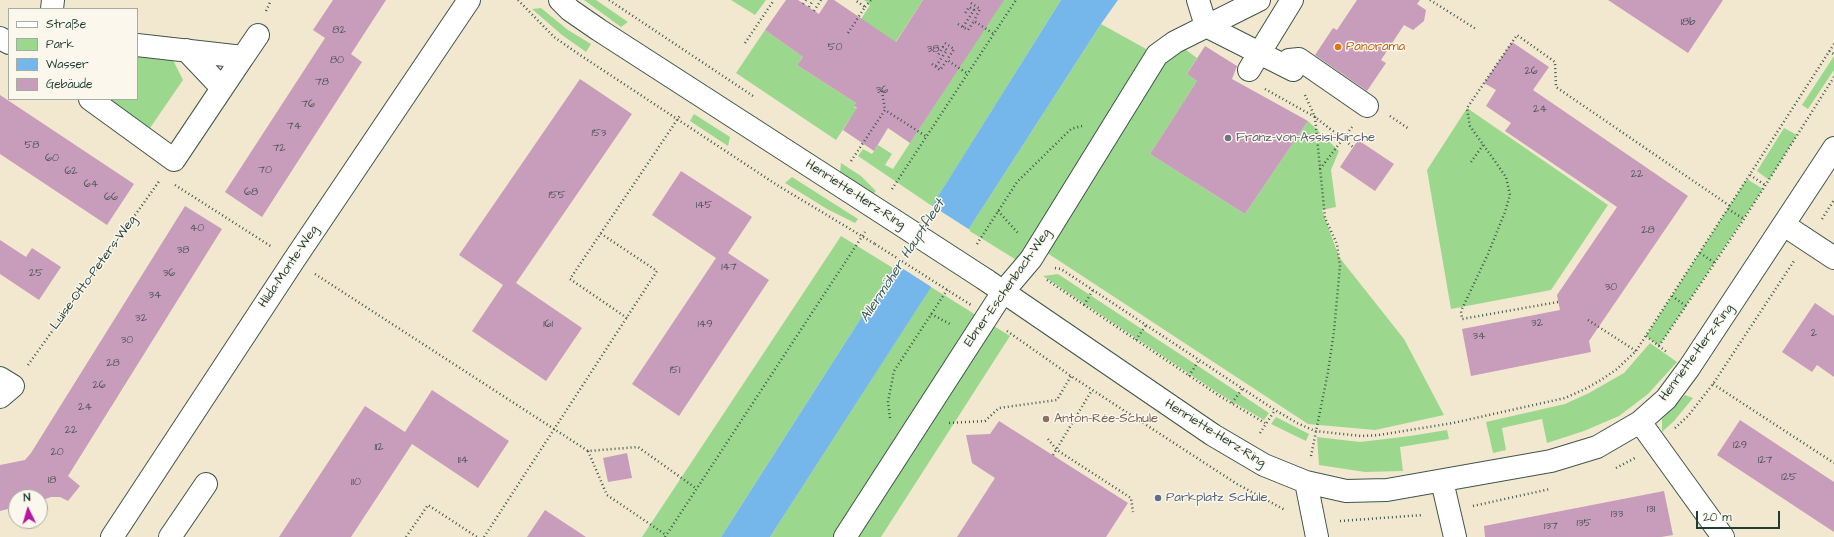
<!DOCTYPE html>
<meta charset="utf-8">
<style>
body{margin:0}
#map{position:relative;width:1834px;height:537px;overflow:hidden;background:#f2e8cf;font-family:"Architects Daughter",sans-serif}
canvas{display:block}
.legend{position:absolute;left:8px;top:8px;width:130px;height:92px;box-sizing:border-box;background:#fbf7ec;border:1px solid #a3ada2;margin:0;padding:5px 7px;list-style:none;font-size:12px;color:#1f3d34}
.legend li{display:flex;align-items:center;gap:8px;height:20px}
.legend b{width:20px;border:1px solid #a3ada2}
.north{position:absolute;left:8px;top:489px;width:40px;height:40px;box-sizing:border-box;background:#fbf7ec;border:1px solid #a3ada2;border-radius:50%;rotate:355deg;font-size:11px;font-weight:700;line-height:16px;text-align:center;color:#1f3d34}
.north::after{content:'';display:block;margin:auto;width:14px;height:18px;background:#b5179e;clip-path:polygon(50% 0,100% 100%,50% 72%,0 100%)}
.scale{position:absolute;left:1696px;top:511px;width:84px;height:18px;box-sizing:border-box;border:2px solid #1f3d34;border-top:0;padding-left:5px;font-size:12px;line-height:14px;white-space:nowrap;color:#1f3d34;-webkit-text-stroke:3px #fbf7ec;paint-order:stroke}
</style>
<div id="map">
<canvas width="1834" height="537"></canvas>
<ul class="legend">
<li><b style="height:5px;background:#fff"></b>Straße</li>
<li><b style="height:11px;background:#9bd88d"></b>Park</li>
<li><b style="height:11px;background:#76b7eb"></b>Wasser</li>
<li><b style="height:11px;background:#c89cbb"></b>Gebäude</li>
</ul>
<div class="north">N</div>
<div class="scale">20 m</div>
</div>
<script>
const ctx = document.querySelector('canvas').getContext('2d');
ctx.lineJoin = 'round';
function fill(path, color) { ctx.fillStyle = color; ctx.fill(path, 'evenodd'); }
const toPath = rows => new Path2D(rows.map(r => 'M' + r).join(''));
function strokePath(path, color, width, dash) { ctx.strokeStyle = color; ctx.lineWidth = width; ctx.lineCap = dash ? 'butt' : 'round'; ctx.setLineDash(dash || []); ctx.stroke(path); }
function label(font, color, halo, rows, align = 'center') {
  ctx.font = font + ' "Architects Daughter",sans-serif'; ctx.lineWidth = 3; ctx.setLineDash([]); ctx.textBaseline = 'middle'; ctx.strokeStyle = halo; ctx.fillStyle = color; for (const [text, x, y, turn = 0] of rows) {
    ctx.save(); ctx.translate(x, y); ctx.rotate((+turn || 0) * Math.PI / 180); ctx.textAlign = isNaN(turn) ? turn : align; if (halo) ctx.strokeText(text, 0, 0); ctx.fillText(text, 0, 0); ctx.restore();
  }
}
const green = toPath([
 [584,0,596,0,628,22,621,27],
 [731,0,766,0,755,15],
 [864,0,923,0,891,49,861,19,870,5],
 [1003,0,1061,0,932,206,858,156,863,149,872,154,878,145,892,154,885,165,893,169],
 [541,8,568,30,591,44,586,52,562,35,532,9],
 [1101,24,1157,55,1175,42,1197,58,1187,74,1197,81,1150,154,1245,214,1308,121,1339,151,1331,170,1336,207,1322,210,1339,257,1404,339,1444,415,1375,430,1308,424,1032,243,1018,261,968,230],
 [765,30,803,57,797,65,856,103,854,107,865,113,859,125,850,119,836,140,736,73],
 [137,56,173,60,183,80,150,128,108,99,137,99],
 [1834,56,1834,70,1808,109,1802,105],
 [1467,108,1608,205,1551,290,1451,309,1427,170],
 [694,114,730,137,728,146,690,121],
 [1784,128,1797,135,1769,180,1757,171],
 [841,163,861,176,876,191,873,194,840,173],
 [792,177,858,219,855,223,827,209,785,183],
 [1747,179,1763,189,1659,346,1646,336],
 [841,236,893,268,721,537,642,537],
 [1058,274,1195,364,1269,413,1264,420,1221,395,1043,276],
 [931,287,1010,336,881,537,770,537],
 [1650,343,1677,362,1648,394,1619,416,1584,431,1547,443,1542,419,1502,428,1506,450,1493,453,1486,422,1565,404,1589,393,1624,373],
 [1685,395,1693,398,1674,421,1662,432,1662,419],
 [1276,417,1309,434,1306,441,1271,424],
 [1447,430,1449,439,1400,447,1403,471,1365,472,1319,465,1317,437,1360,442,1410,436]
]);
const water = toPath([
 [1061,0,1118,0,1101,24,770,537,721,537,893,268]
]);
const pier = toPath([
 [931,205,970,230,933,288,894,263]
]);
const building = toPath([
 [333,0,386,0,351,54,362,62,262,217,225,192,325,38,313,30],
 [786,0,798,0,819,14,828,0,834,0,896,42,923,0,1004,0,910,143,888,128,874,151,843,130,857,108,854,106,856,103,797,65,803,57,765,30],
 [1357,0,1420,0,1417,4,1426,10,1424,21,1413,30,1404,25,1381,60,1386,63,1367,91,1315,55,1333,28,1337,30],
 [1608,0,1723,0,1688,53],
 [1512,42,1549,67,1533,90,1688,196,1589,341,1591,352,1471,376,1462,329,1560,310,1557,295,1617,207,1505,131,1511,123,1486,106,1496,90,1484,83],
 [1205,46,1237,66,1232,79,1308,121,1245,214,1150,154,1197,81,1187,74],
 [580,79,632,114,516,283,582,328,546,381,472,331,503,285,459,255],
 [0,95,134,184,107,225,0,154],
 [1358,140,1394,164,1375,191,1340,167],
 [681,171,752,217,728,253,769,280,679,416,632,384,716,258,652,215],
 [185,206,222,229,68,476,80,486,68,501,60,497,51,497,40,501,40,497,16,497,16,507,0,511,0,465,25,460,31,453],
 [0,240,26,257,32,248,61,267,39,300,0,274],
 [1815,303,1834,316,1834,377,1817,365,1812,372,1782,352],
 [432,390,509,441,478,488,412,444,351,537,279,537,365,406,405,432],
 [1740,420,1834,482,1834,532,1717,455],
 [999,421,1128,503,1106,537,957,537,995,478,972,463,966,435,990,434],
 [627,453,632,478,608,482,603,458],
 [1664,491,1673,535,1661,537,1485,537,1484,526],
 [545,510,586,537,527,537]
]);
const path = toPath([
 [518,0,554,37,580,55,777,185,875,244],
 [609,0,753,96],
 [1430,0,1476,29],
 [971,3,980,9,974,21],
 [803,4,806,0],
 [809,7,813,0],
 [865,7,871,0],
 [266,11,271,0],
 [814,11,821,0],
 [958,24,968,30,974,21,994,34],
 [963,27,974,10,969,7,964,15],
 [848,33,865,7,855,0],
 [745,43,774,0],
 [945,43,954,49,947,60],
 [1829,51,1834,54],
 [932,64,940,70,947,60,968,74],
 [936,66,947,50,943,47,937,57],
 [1265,89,1315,117,1353,147],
 [882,91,885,110],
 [1305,95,1315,117,1325,218,1337,244,1340,266,1334,331,1328,372,1311,456],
 [1390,116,1409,129],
 [851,161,885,110,927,137],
 [1471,162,1483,145],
 [1320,169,1352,127],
 [1750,175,1765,185],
 [175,185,272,247],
 [892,189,1016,0],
 [1728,209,1744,219],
 [998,211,1018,233],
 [1822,219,1834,200],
 [977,244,1017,182,1071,129,1082,126],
 [1700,253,1715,263],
 [1055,268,1061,269,1275,410,1297,423,1315,431,1361,436,1379,435,1453,423,1565,398,1585,389,1601,380,1617,369,1636,351,1834,44],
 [315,274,588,451,638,447,697,489],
 [1047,280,1221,397,1265,423],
 [1672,296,1686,306],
 [1558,302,1462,319,1461,311,1488,254,1505,212,1510,195,1506,177,1470,126,1467,108,1517,35,1555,62,1556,87,1730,206],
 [1084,305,1093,290],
 [931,314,952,325],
 [627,318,570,279,681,114],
 [1588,320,1636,351],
 [1007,331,1071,376,1237,484,1285,510],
 [1646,336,1668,353],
 [1136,340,1146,325],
 [1659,346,1744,219,1834,77],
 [28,365,160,180],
 [1189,376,1199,360],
 [1713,384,1834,463],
 [1232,403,1242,389],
 [890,418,888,402,894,371,949,287],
 [949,423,985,421,999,408,1057,400,1071,376],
 [1675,428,1688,416,1713,384,1794,261],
 [1260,433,1275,410],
 [1048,439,1057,450,1131,498,1133,512],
 [588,451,607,495,666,535],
 [1053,455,1092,390],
 [1616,468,1635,458],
 [1473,506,1550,489],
 [1340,521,1423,515],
 [406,537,428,505,477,537],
 [484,537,657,271,600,233],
 [665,537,865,232]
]);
const minor = toPath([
 [560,0,570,10,599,30,892,219],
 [1198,0,1206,26,1293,70],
 [52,9,53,0],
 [0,38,9,43],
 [186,50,222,88],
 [243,57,258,35],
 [1289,60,1299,59,1367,106],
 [1249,70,1292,0],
 [90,99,174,160,243,57,137,45],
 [1784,225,1834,258],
 [986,280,1213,435,1264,465,1306,482,1346,491,1387,490,1551,461,1597,447,1640,422,1666,399,1689,368,1834,148],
 [0,378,13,386,0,397],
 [1640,422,1723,537],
 [1442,481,1455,537],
 [1306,482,1317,537],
 [112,537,294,260,469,0],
 [170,537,206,484],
 [845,537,1003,292,1031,259,1157,55,1175,42,1259,0]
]);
const pathBridge = toPath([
 [875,244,971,305]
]);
const minorBridge = toPath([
 [892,219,986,280]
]);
const markers = [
 [1338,47,4,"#e8710a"],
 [1228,138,4,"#6b7280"],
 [1046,419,4,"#8d6e63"],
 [1158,498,4,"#5c6f8a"]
];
const numberNames = [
 ["18b",1688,23],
 ["82",339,31],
 ["50",835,48],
 ["38",933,50],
 ["80",337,61],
 ["26",1531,72],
 ["78",322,83],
 ["36",882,91],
 ["76",308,105],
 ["24",1540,110],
 ["74",294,127],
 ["153",599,134],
 ["58",32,146],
 ["72",279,149],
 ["60",52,159],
 ["70",265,171],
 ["62",71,172],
 ["22",1637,175],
 ["64",91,185],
 ["68",251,193],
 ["155",557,196],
 ["66",111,198],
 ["145",704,206],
 ["40",197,229],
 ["28",1648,231],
 ["38",183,251],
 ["147",729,268],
 ["25",36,274],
 ["36",169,274],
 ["30",1611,288],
 ["34",155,296],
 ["32",141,319],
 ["32",1537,324],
 ["161",548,325],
 ["149",705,325],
 ["2",1814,334],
 ["34",1479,337],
 ["30",127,341],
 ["28",113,364],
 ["151",675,371],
 ["26",99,386],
 ["24",85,408],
 ["22",71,431],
 ["129",1740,446],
 ["112",379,448],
 ["20",57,453],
 ["114",463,461],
 ["127",1765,461],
 ["125",1789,478],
 ["18",52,481],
 ["110",356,483],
 ["131",1651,510],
 ["133",1617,515],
 ["135",1584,524],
 ["137",1551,527]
];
const foodNames = [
 ["Panorama",1346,47]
];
const worshipNames = [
 ["Franz-von-Assisi-Kirche",1236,138]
];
const streetNames = [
 ["Henriette-Herz-Ring",855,195,33],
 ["Hilda-Monte-Weg",289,267,-56],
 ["Luise-Otto-Peters-Weg",94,273,-54],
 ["Ebner-Eschenbach-Weg",1008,288,-55],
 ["Henriette-Herz-Ring",1697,353,-54],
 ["Henriette-Herz-Ring",1215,434,32]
];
const educationNames = [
 ["Anton-Rée-Schule",1054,419]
];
const serviceNames = [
 ["Parkplatz Schule",1166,498]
];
const waterNames = [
 ["Allermöher Hauptfleet",903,261,-57]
];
fill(green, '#9bd88d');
fill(water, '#76b7eb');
fill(pier, '#f2e8cf');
fill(building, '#c89cbb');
strokePath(minor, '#3f574b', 24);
strokePath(path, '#3f574b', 2.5, [1, 3]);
strokePath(minor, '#fff', 22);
strokePath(minorBridge, '#3f574b', 24, []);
strokePath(pathBridge, '#3f574b', 2.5, [1, 3]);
strokePath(minorBridge, '#fff', 22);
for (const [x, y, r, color] of markers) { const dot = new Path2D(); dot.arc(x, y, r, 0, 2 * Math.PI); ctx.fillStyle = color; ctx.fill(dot); strokePath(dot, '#fbf7ec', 1.5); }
label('11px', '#495556', null, numberNames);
label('13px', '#c56008', '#fbf7ec', foodNames, 'left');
label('13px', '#5b616d', '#fbf7ec', worshipNames, 'left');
label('13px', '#1f3d34', '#fbf7ec', streetNames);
label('13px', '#785e54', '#fbf7ec', educationNames, 'left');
label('13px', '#4e5e75', '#fbf7ec', serviceNames, 'left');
label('italic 14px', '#355c62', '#fbf7ec', waterNames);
</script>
